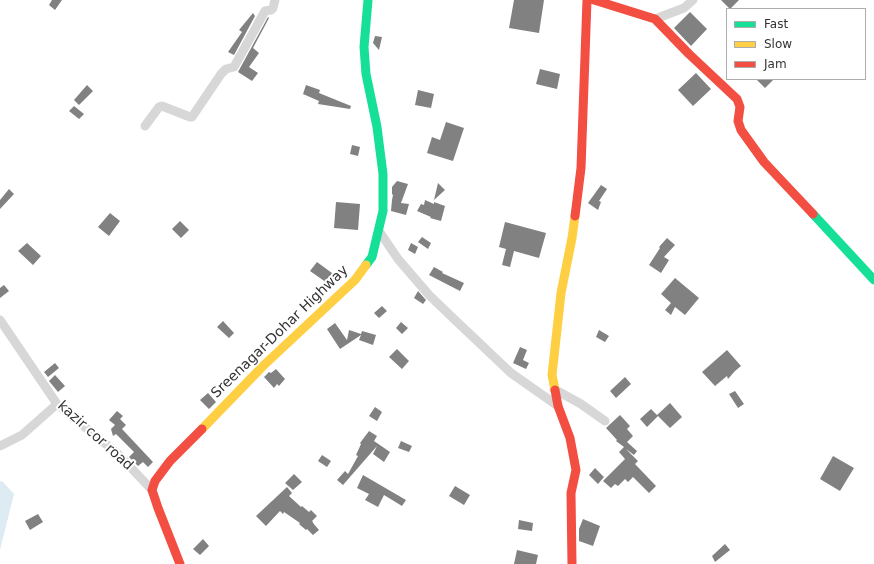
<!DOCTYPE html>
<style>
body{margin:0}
#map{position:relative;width:874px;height:564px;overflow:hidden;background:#fff;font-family:"DejaVu Sans",sans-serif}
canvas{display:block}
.legend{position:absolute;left:726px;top:8px;width:140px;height:72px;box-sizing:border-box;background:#fff;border:1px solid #adadad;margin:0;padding:5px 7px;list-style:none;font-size:12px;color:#333}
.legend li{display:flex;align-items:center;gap:8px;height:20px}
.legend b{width:20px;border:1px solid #adadad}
</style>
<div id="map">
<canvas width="874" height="564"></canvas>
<ul class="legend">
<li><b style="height:5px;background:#16e098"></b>Fast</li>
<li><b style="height:5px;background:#ffcf43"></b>Slow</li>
<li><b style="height:5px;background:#f24e42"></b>Jam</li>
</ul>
</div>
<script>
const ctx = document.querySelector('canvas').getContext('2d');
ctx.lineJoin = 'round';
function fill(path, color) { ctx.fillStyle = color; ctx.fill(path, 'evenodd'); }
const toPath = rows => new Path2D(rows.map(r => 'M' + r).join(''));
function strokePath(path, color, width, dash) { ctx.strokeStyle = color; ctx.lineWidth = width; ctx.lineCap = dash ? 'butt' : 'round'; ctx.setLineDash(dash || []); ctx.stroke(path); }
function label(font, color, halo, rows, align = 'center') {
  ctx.font = font + ' "DejaVu Sans",sans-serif'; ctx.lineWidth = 4; ctx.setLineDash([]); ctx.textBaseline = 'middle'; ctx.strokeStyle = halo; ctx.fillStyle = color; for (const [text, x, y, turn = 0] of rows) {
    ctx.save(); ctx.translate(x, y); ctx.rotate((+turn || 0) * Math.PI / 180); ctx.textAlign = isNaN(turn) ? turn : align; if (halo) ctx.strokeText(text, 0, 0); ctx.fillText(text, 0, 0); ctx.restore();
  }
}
const water = toPath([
 [0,481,3,482,14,494,0,550]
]);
const building = toPath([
 [52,0,62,0,55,10,49,5],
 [514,0,544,0,539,33,509,28],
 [721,0,739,0,730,9],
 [690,12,707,29,691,46,674,28],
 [253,13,255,16,234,55,228,52,242,32,239,30],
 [268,17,269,18,253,48,259,53,249,67,258,73,252,81,238,72],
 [375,36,382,37,379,50,373,43],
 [540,69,560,74,557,89,536,84],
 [696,73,711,89,693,106,678,90],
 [756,79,774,79,765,88],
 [87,85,93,91,79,105,74,100],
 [306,85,320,90,319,93,351,106,350,109,318,104,319,101,303,94],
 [418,90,434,94,431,108,415,105],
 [74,106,84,114,79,119,69,111],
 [446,122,464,128,453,161,427,153,432,137,440,140],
 [352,145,360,147,358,156,350,154],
 [397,181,408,184,401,203,409,204,406,215,391,211,392,200,393,195,392,194,392,187],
 [438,183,445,190,434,200],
 [601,185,607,189,599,201,601,202,598,210,588,203],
 [9,189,14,194,0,209,0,200],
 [425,200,434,204,434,202,445,206,441,221,430,218,431,217,417,211,421,204,424,205],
 [336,202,360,204,358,230,334,228],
 [110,213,120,221,109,236,98,227],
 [180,221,189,230,181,238,172,229],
 [505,222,546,233,539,258,514,251,510,267,502,265,506,249,499,247],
 [422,237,431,243,428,249,418,242],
 [667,238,675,245,664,257,669,260,661,273,649,265,660,248,659,247],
 [27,243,41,256,33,265,18,251],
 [411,243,418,247,415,254,408,250],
 [317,262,336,276,330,285,310,271],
 [434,267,443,272,442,273,464,283,460,291,429,275],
 [675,278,699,298,685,315,675,307,671,315,665,310,671,303,661,294],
 [4,285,9,291,0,298,0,288],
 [418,291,426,300,423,304,414,298],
 [382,306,387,311,379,318,374,313],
 [223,321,234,333,229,338,217,327],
 [401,322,408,328,402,334,396,328],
 [335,323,347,340,349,330,361,334,362,331,376,335,373,345,359,340,361,335,340,349,327,329],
 [599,330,609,336,605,342,596,337],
 [520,347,527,350,523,360,529,363,526,369,513,363],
 [397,349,409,361,402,369,389,357],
 [727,350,741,366,735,371,728,379,727,376,715,386,702,372],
 [55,363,59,368,48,377,44,372],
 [276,369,285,379,279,386,277,384,274,388,264,377,269,372,271,373],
 [55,375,65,386,58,392,49,381],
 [625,377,631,384,616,398,610,391],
 [735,391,744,404,738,408,729,394],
 [208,393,216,402,209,409,200,400],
 [670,403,682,417,670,428,658,416,647,427,640,419,651,409,657,415],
 [375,407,382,412,377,421,369,416],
 [117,411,123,416,120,419,126,425,122,429,153,462,148,467,143,462,138,466,129,457,134,452,116,434,113,436,111,429,115,425,109,420],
 [620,415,630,426,627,429,633,436,627,442,637,451,634,455,626,449,638,461,635,464,656,486,649,493,633,477,628,482,625,479,618,486,615,484,611,488,603,481,625,459,619,452,624,447,616,441,617,440,606,428],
 [369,431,377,436,374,441,390,452,384,462,373,454,377,446,343,485,337,480,345,471,348,474,358,456,356,455,361,444,360,443],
 [401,441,412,446,409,452,398,448],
 [322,455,331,461,327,467,318,461],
 [833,456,854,468,840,491,820,479],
 [595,468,604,477,598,484,589,475],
 [294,474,302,482,293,490,285,483],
 [363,475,406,500,402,506,384,495,378,507,365,500,369,494,357,488],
 [455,486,470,495,464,505,449,496],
 [287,487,292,493,289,496,301,507,302,506,309,512,311,510,317,516,312,521,313,522,313,523,319,530,313,535,307,529,306,530,299,524,300,523,284,512,283,514,280,511,266,526,256,516],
 [38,514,43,522,30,530,25,521],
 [583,519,600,526,593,546,579,541,579,529],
 [519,520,533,523,532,531,518,529],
 [203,539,209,546,200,555,193,549],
 [725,544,730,550,715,562,712,556],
 [517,550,538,555,536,564,514,564]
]);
const street = toPath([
 [655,19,684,8,693,0],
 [145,126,159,107,162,106,190,117,192,117,221,74,226,69,234,67,265,11,271,10,273,8,275,0],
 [379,231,398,259,429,295,454,319,511,373,558,406],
 [0,320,57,404,118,454,152,490],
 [554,389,581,404,605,421],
 [0,446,22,435,57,404]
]);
const fast = toPath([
 [813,214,874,280],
 [366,265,372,257,383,211,383,174,377,127,366,74,364,47,368,0]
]);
const slow = toPath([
 [555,390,552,375,561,293,572,238,575,216],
 [202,429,263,366,355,280,366,265]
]);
const jam = toPath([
 [594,0,655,19,689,54,737,99,740,107,738,121,741,130,764,162,813,214],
 [575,216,581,168,587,0],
 [555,390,558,406,570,438,576,470,571,493,572,564],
 [180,564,158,508,152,490,155,481,170,461,202,429]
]);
const streetNames = [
 ["Sreenagar-Dohar Highway",280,332,-44],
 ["kazir cor road",95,436,42]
];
fill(water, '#ddebf3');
fill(building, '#818181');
strokePath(street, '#d7d7d7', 9);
strokePath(fast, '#16e098', 9);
strokePath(slow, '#ffcf43', 9);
strokePath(jam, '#f24e42', 9);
label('14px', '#333', '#fff', streetNames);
</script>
